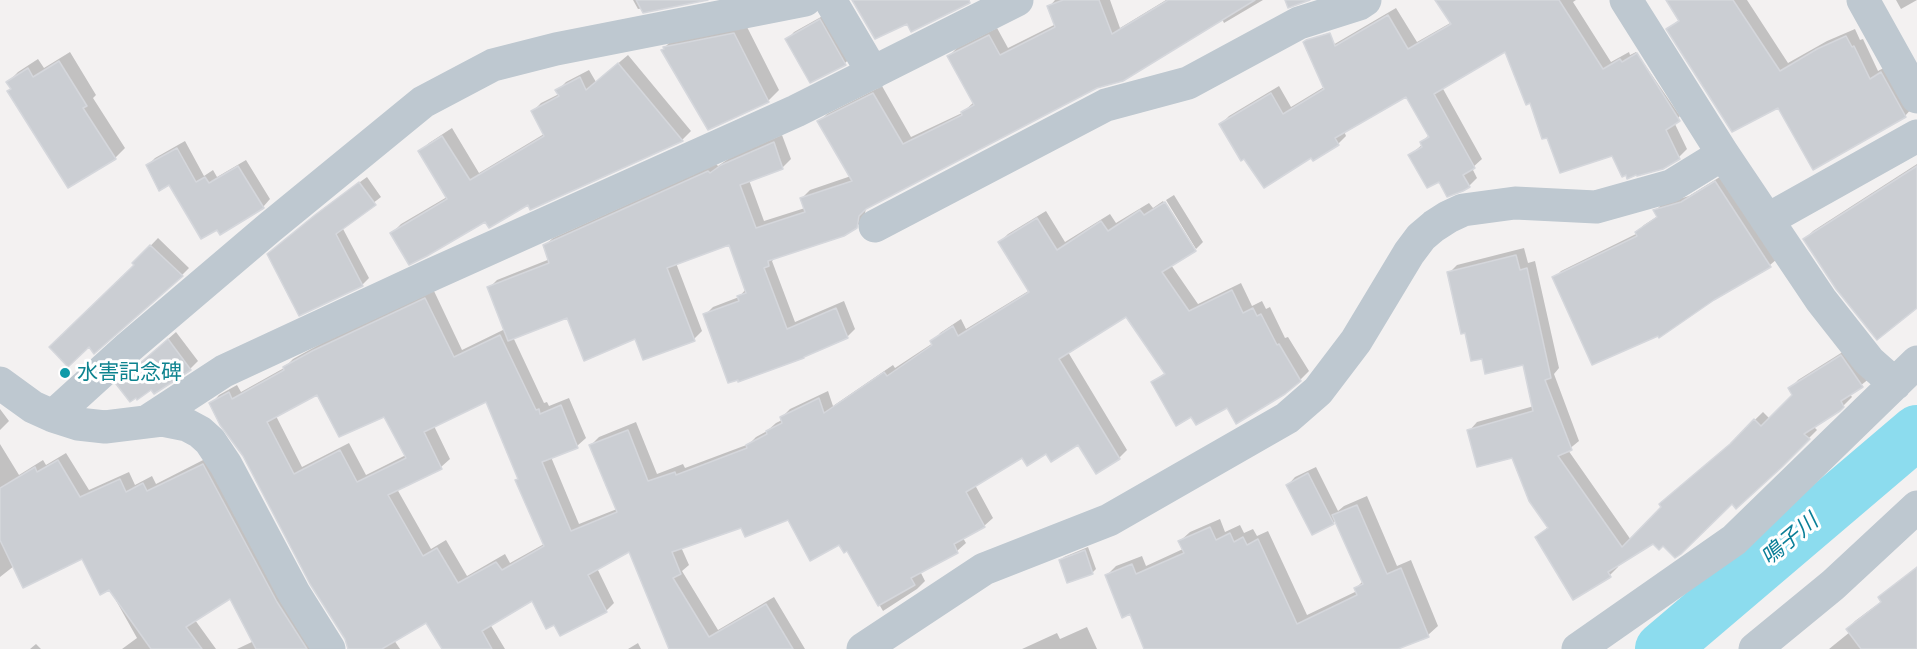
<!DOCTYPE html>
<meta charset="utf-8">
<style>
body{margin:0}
canvas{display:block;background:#f3f1f1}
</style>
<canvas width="1917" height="649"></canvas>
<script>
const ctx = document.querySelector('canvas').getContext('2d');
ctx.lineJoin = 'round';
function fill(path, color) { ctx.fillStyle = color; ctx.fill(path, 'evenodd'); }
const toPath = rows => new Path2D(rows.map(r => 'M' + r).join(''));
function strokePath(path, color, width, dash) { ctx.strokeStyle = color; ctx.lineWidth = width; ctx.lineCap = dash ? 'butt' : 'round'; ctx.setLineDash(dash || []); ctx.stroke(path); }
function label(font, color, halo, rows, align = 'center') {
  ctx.font = font + ' Manrope,"Noto Sans JP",sans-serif'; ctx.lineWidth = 6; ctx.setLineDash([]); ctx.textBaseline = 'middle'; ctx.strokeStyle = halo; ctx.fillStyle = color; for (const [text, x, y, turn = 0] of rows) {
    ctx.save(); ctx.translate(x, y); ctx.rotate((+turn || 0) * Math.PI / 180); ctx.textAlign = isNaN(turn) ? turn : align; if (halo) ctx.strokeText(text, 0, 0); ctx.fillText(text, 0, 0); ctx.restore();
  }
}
const shadow = toPath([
 [633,0,700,0,638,9],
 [1055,0,1110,0,1120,28,1166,0,1263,0,1224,23,1222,19,1097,87,866,208,864,219,856,227,777,256,772,261,795,322,844,301,855,329,847,337,807,354,705,315,713,307,739,297,746,289,730,243,676,263,702,331,694,339,644,358,635,337,568,316,513,337,544,403,547,402,549,406,569,398,586,438,577,446,551,457,579,524,617,509,591,445,599,437,636,422,657,474,683,464,685,468,749,444,756,437,767,431,776,423,782,420,781,418,790,409,828,391,833,406,893,365,895,368,933,343,940,333,961,319,966,329,1030,290,1000,242,1008,234,1046,211,1065,242,1110,214,1116,223,1149,203,1153,208,1163,201,1194,250,1171,265,1198,304,1241,283,1252,306,1262,301,1266,309,1270,307,1285,338,1288,337,1309,371,1300,380,1228,406,1192,415,1153,382,1166,372,1126,315,1068,352,1127,450,1119,458,1079,443,1023,456,975,485,993,518,984,526,963,538,966,543,957,551,920,571,925,581,917,589,883,611,847,549,840,543,789,518,742,526,681,547,689,565,682,571,718,630,774,597,805,649,671,649,630,550,597,568,614,603,606,611,555,623,533,599,490,624,505,649,444,649,427,621,394,640,400,649,349,649,346,638,244,455,211,404,219,395,237,385,241,392,284,368,293,359,322,343,434,291,462,350,505,329,489,288,497,280,550,259,544,246,553,238,716,164,718,166,731,157,782,135,791,159,783,167,749,180,764,221,805,208,802,198,810,190,851,176,819,122,827,114,882,86,911,137,962,113,974,102,949,56,957,48,997,28,1008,48,1056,24,1049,7],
 [318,393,385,415,406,455,366,475,349,443,302,467,276,416],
 [487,400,544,544,510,563,505,554,467,576,446,540,431,549,397,489,441,467,450,459,434,426],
 [1437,0,1576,0,1573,2,1611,62,1629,52,1630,55,1636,52,1680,116,1674,122,1687,149,1679,157,1612,154,1548,136,1506,50,1442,87,1482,159,1472,168,1477,178,1469,186,1439,180,1410,155,1423,144,1422,142,1430,134,1406,94,1344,131,1346,136,1338,144,1311,156,1221,124,1229,116,1279,86,1291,107,1324,87,1321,52,1396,8,1417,42,1452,22],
 [1668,0,1747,0,1788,63,1827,41,1855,29,1860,40,1863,39,1878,71,1889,65,1913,107,1905,116,1779,106,1668,29,1680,19],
 [1896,0,1917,0,1901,9],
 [828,13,853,56,845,63,811,81,787,40,794,32],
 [745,23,779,90,768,101,665,47,675,37],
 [70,52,96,95,93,98,125,148,115,158,12,88,8,82,18,72,38,59,44,68],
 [628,55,691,131,682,140,531,208,529,203,392,233,401,224,447,197,420,152,429,143,452,128,479,173,544,134,532,112,541,103,559,94,557,91,566,82,589,70,596,82],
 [185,141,204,176,213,170,217,177,246,160,270,199,263,207,170,183,148,165,155,158],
 [1917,164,1917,306,1805,239,1813,231],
 [1723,175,1777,259,1770,265,1713,299,1554,278,1561,271,1638,233,1637,232,1644,225,1658,216,1655,211,1662,204,1689,196],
 [367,177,381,197,342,227,369,278,362,285,276,247,324,208],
 [1174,195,1203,242,1196,249,1166,200],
 [158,238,189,268,182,275,134,263],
 [1524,248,1528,263,1535,261,1559,368,1554,374,1579,441,1568,450,1631,540,1763,412,1770,419,1794,395,1790,389,1798,380,1849,348,1870,378,1850,394,1852,397,1839,410,1813,426,1817,430,1781,466,1732,502,1663,543,1653,542,1616,565,1618,567,1610,575,1537,537,1549,526,1513,456,1469,431,1477,422,1534,406,1524,363,1483,357,1466,331,1449,273,1457,265],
 [176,332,198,361,190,369,155,392,126,376],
 [0,409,9,421,0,430],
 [0,444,19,475,43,460,46,465,66,453,89,490,129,472,135,485,152,476,156,484,211,456,320,649,237,649,254,641,231,597,195,620,216,649,122,649,137,638,109,588,83,557,14,566,0,577],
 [1316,467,1338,511,1344,506,1367,496,1397,566,1411,560,1438,626,1428,635,1394,649,1146,649,1131,612,1106,576,1116,566,1142,556,1146,566,1183,549,1180,541,1190,532,1220,519,1225,532,1240,525,1244,533,1253,529,1257,536,1268,531,1307,615,1357,591,1356,588,1363,581,1336,520,1333,523,1288,485,1295,477],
 [1088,547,1096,569,1092,573,1061,560,1064,557],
 [1917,567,1917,649,1829,649,1850,632,1848,629,1855,621,1882,601],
 [1087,627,1097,649,1022,649,1057,633,1060,639],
 [638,643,641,649,628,649],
 [36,644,41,649,30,649]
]);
const river = toPath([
 [1662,649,1917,432]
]);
const building = toPath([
 [636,0,708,0,643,13,636,0],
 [852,0,969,0,970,3,911,32,907,24,875,39,852,0],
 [1063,0,1099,0,1112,34,1168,0,1255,0,1123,81,1097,88,866,209,859,216,857,228,844,236,768,261,769,266,764,268,787,329,836,308,848,338,804,357,804,358,738,382,738,380,728,383,703,314,739,301,737,296,746,293,729,245,667,268,695,341,643,360,635,339,584,361,567,318,508,341,487,287,549,263,543,245,708,171,710,173,721,165,774,142,783,169,740,185,756,228,805,212,800,198,852,181,817,121,873,93,903,144,962,115,961,112,974,105,947,56,989,35,1000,55,1055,27,1047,6,1063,0],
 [1285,0,1310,0,1288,8,1285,0],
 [1435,0,1559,0,1603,69,1620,59,1622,62,1637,53,1680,121,1666,130,1680,159,1663,169,1637,176,1636,175,1627,179,1626,175,1622,177,1612,156,1560,173,1547,138,1542,139,1530,103,1526,105,1505,52,1434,94,1475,168,1463,175,1470,187,1463,191,1447,197,1439,182,1427,188,1408,155,1422,147,1420,142,1429,137,1406,97,1335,138,1339,145,1313,161,1311,158,1264,188,1244,159,1241,161,1219,124,1271,93,1283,114,1324,89,1303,42,1306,40,1330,33,1335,46,1388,15,1408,49,1451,24,1435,0],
 [1666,0,1733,0,1780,71,1817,49,1846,36,1852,47,1854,46,1870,79,1881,72,1906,117,1813,170,1778,108,1732,132,1666,29,1679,21,1666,0],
 [820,19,846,65,810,83,785,39,820,19],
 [734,33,769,102,708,130,661,50,664,49,663,47,734,33],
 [59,61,87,106,83,108,116,159,68,188,7,91,11,89,6,82,28,68,33,77,59,61],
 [618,63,683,141,530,210,528,205,489,228,485,222,427,256,409,265,390,233,447,199,418,151,442,136,470,180,544,136,531,111,559,96,555,90,580,77,586,90,618,63],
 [177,148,196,182,205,177,209,183,238,166,264,208,220,235,217,230,201,239,169,185,159,191,146,165,177,148],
 [1917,166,1917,308,1877,340,1836,289,1803,239,1917,166],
 [1715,181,1771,267,1714,300,1659,338,1658,336,1592,365,1552,277,1637,236,1635,232,1657,217,1653,210,1681,202,1715,181],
 [359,182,376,205,336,234,363,286,299,316,267,254,315,215,359,182],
 [1165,202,1196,251,1162,272,1189,311,1232,290,1243,313,1253,308,1257,316,1261,314,1277,345,1279,344,1301,381,1285,394,1236,424,1227,408,1196,425,1191,417,1176,426,1151,382,1165,374,1126,317,1059,359,1120,459,1096,474,1078,445,1051,462,1046,454,1027,466,1022,458,966,492,985,527,954,544,958,553,911,578,915,585,878,606,847,551,844,553,839,545,810,561,788,520,745,537,741,528,672,552,681,574,673,578,709,637,766,604,793,649,669,649,629,552,588,575,607,612,560,636,554,625,546,629,532,601,482,631,492,649,442,649,426,623,382,649,348,649,345,639,310,584,243,456,220,425,209,403,229,392,232,399,284,370,283,367,312,351,425,298,454,357,500,335,536,410,539,409,540,414,561,405,578,448,542,462,571,531,617,512,589,445,628,430,648,481,675,472,676,475,747,448,746,445,767,434,766,431,782,423,780,417,819,398,824,413,884,372,887,376,932,345,930,341,953,326,958,336,1029,292,998,242,1037,218,1057,250,1101,221,1108,231,1140,210,1144,215,1165,202],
 [317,395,339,437,384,417,406,458,357,482,340,450,294,474,267,422,317,395],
 [486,402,518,479,515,480,544,546,502,570,496,562,458,583,437,548,423,556,388,495,442,469,424,432,486,402],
 [150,245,183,276,94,354,89,347,68,367,49,347,134,265,132,263,150,245],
 [1516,255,1520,270,1527,268,1551,378,1545,380,1572,450,1558,456,1622,547,1661,507,1659,504,1730,444,1754,419,1761,426,1792,395,1788,388,1841,355,1863,387,1841,401,1844,407,1840,411,1804,434,1810,439,1782,467,1736,509,1732,504,1681,554,1675,558,1663,546,1659,550,1653,544,1608,572,1611,577,1573,600,1535,537,1548,528,1529,501,1512,458,1477,467,1467,430,1533,411,1523,365,1485,374,1482,359,1471,361,1465,333,1461,334,1447,272,1516,255],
 [168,339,191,370,154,394,151,390,137,400,136,398,130,402,116,384,168,339],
 [58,460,80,497,120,479,126,492,143,483,147,491,203,464,277,602,307,649,256,649,230,599,186,627,202,649,151,649,109,590,100,595,82,559,23,588,0,540,0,488,35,467,37,472,58,460],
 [1308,473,1334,524,1312,535,1286,485,1308,473],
 [1357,505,1387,574,1401,568,1429,637,1398,649,1144,649,1130,614,1122,618,1105,575,1132,564,1136,574,1184,553,1178,541,1210,527,1216,540,1230,533,1234,542,1243,537,1247,545,1258,539,1297,624,1357,595,1354,588,1363,584,1332,515,1357,505],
 [1085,550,1093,574,1067,583,1059,560,1085,550],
 [1917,567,1917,649,1861,649,1846,629,1881,602,1878,597,1917,567]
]);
const minor = toPath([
 [830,0,873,73],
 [1626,0,1723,154,1821,300,1869,361,1895,384],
 [1863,0,1917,97],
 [1767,220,1917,136],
 [875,226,1106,105,1188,83,1299,23,1359,4,1365,0],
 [0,383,33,407,53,416,78,424,105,427,162,420,187,425,200,432,210,441,226,465,294,593,329,649],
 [53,416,129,347,269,228,423,102,493,65,556,49,805,0],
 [149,420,224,371,433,274,796,111,1017,0],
 [863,649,984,569,1109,520,1287,418,1318,391,1356,341,1409,253,1421,237,1434,226,1448,217,1463,210,1515,203,1596,207,1671,186,1723,154],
 [1578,649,1734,540,1917,362],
 [1755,649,1833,585,1917,507]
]);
const markers = [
 [65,373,6,"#0f9aa8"]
];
const cultureNames = [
 ["水害記念碑",77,373]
];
const waterNames = [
 ["鳴子川",1790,540,-40]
];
fill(shadow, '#0003');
strokePath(river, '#8cdcee', 54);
fill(building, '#cbced3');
strokePath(building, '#d5d7dc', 1.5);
strokePath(minor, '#bec8d0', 33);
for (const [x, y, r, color] of markers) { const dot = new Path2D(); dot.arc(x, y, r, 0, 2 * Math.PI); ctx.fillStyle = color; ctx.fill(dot); strokePath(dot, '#fff', 2); }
label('21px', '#0d838f', '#fff', cultureNames, 'left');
label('italic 22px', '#0b7f98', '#fff', waterNames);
</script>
